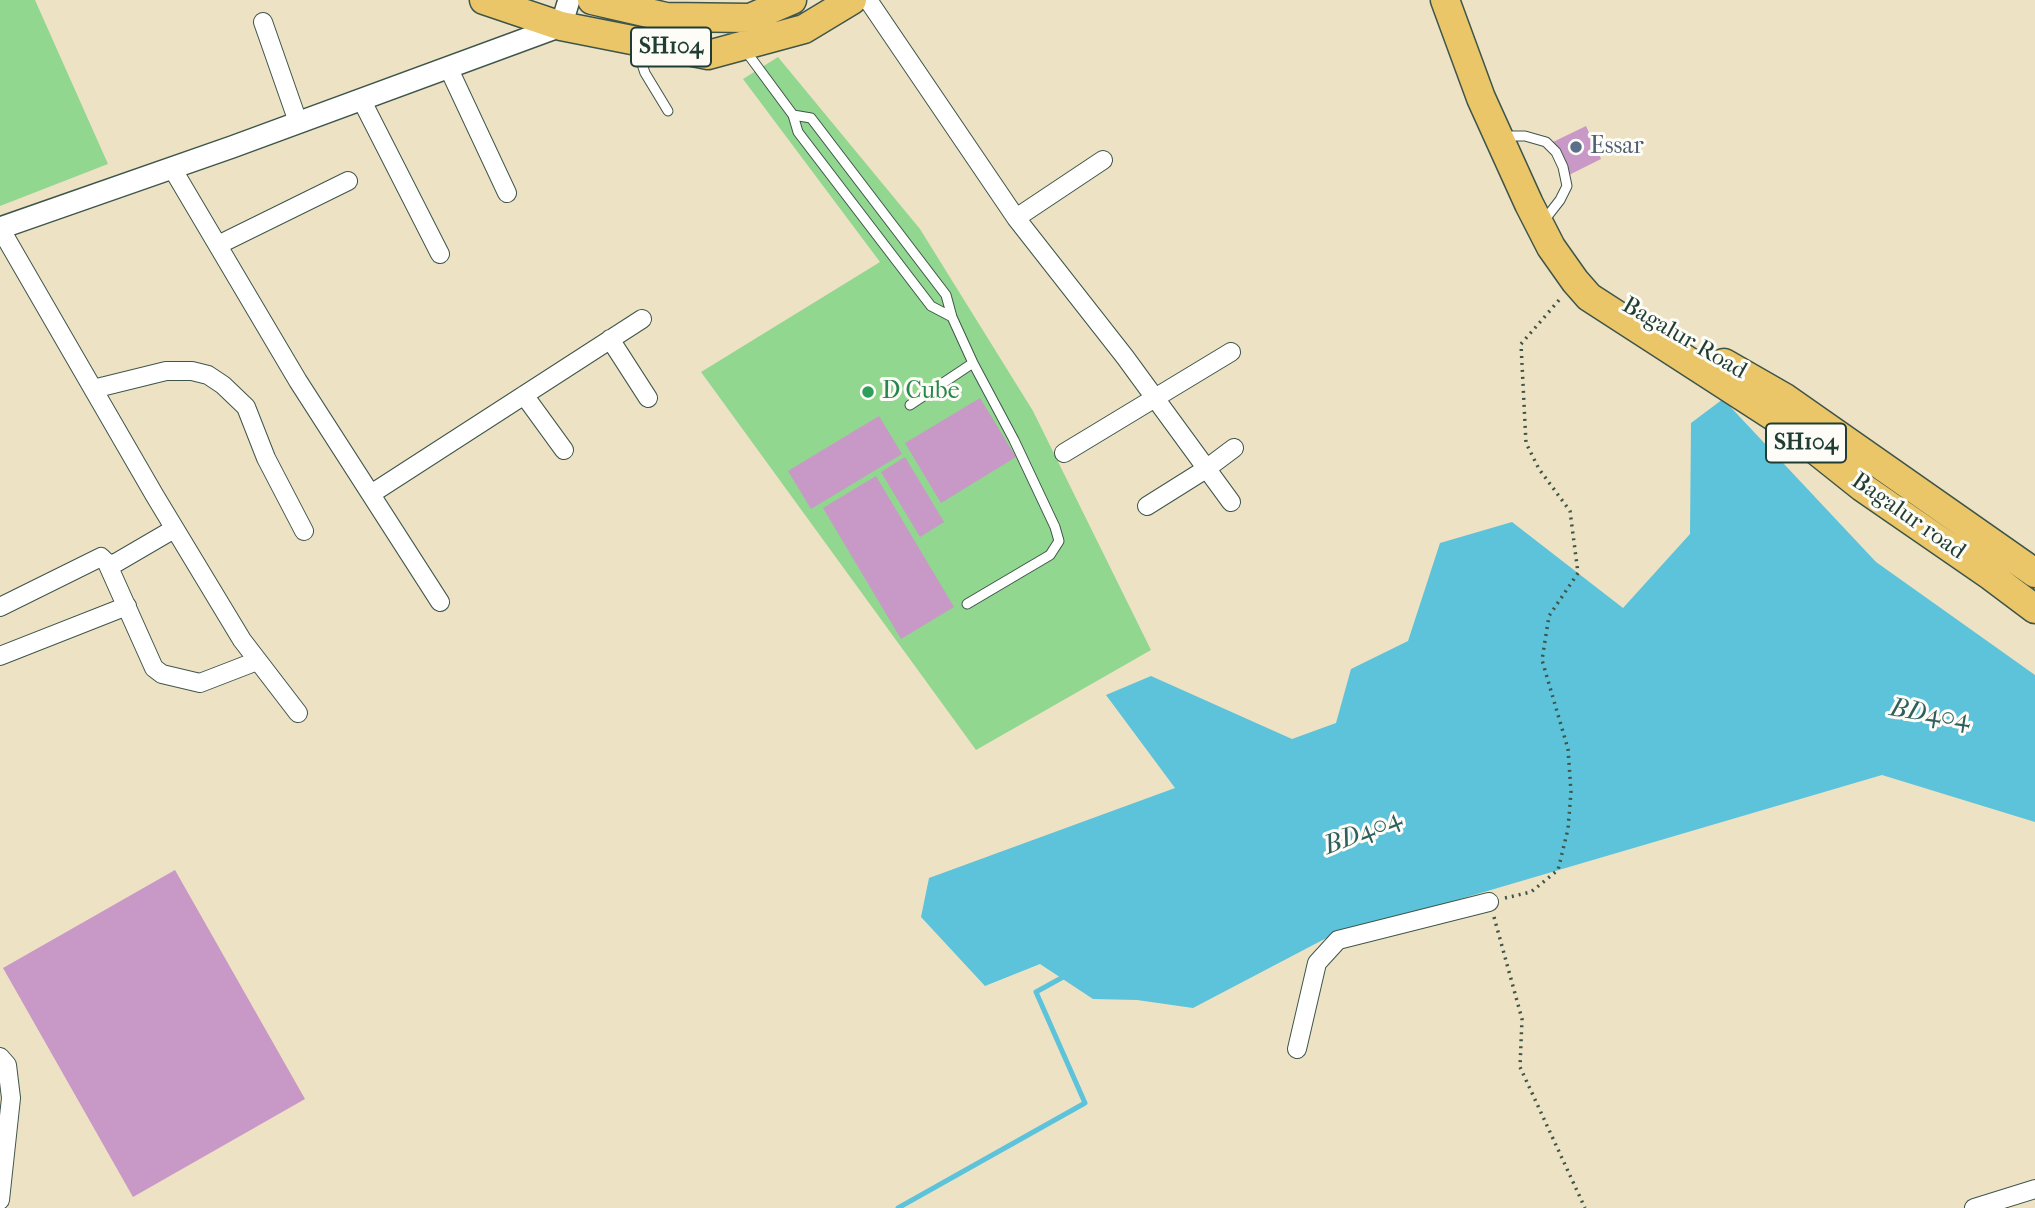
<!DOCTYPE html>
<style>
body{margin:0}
canvas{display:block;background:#eee2c4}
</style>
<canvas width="2035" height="1208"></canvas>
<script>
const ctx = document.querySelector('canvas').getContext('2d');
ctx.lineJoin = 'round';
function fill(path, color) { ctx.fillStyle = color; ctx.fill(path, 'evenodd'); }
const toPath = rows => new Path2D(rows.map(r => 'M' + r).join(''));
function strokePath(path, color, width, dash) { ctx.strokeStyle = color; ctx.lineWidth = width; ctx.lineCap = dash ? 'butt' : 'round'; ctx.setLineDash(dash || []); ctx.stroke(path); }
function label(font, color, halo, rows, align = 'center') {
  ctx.font = font + ' "IM FELL French Canon",serif'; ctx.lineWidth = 6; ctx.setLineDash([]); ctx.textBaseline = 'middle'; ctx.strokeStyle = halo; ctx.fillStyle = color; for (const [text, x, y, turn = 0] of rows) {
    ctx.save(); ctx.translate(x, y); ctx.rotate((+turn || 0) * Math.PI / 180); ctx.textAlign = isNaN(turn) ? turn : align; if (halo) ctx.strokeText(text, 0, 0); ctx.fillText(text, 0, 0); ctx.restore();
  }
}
const green = toPath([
 [0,0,35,0,108,164,0,206],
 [778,57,920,229,1033,411,1151,650,976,750,701,372,880,262,743,79]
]);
const water = toPath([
 [1723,399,1876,562,2035,675,2035,822,1882,775,1450,902,1336,933,1193,1008,1137,1000,1093,999,1040,964,985,986,921,917,929,878,1175,788,1106,695,1151,676,1292,739,1336,723,1351,669,1408,641,1440,543,1512,522,1623,608,1690,534,1691,423]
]);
const stream = toPath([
 [898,1208,1085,1103,1036,992,1065,976]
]);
const building = toPath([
 [1586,126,1601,159,1569,175,1553,142],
 [980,398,1016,457,941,503,905,443],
 [879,416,902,454,811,509,788,471],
 [905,457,944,522,920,537,881,472],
 [876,476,954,607,901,639,823,508],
 [175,870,305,1099,133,1197,3,968]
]);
const path = toPath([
 [1505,898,1531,892,1558,870,1568,829,1571,792,1568,749,1542,660,1549,616,1578,573,1570,511,1539,469,1526,443,1521,344,1560,299],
 [1494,917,1522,1019,1520,1067,1585,1208]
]);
const service = toPath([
 [640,47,639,55,645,73,668,111],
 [745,50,793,115,798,132,931,306,952,317],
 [793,115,811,118,946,295,952,317,973,363,1014,440,1055,527,1059,541,1050,555,967,604],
 [1508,136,1525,136,1546,142,1556,152,1563,167,1567,186,1560,200,1546,218],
 [910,405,973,363]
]);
const minor = toPath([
 [868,0,1016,218,1125,357,1231,502],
 [263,22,298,122],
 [448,67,507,193],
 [361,99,440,254],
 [172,168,298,381,440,602],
 [1016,218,1103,160],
 [0,228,155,496,242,640,298,713],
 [218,245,348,181],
 [610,339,648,398],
 [93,389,166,371,192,371,208,375,223,385,246,407,266,458,304,531],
 [524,395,564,450],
 [1064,453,1231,352],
 [371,494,642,319],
 [1147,506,1206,469,1234,448],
 [107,563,114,564,174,529],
 [0,607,101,557,107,563,154,668,162,674,200,683,257,661],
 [0,656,127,606],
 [1297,1049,1317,963,1338,940,1489,902],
 [0,1057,7,1065,11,1098,0,1200],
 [1974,1208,2035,1189]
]);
const tertiary = toPath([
 [0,228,232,147,561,26,569,0]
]);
const primary = toPath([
 [484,0,561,26,708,55,804,29,852,0],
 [592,0,666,17,750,18,792,0],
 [1445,0,1481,98,1529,204,1551,247,1575,281,1589,297,1773,416,1862,487,1991,576,2035,609],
 [1724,363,1785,398,2035,573]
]);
const markers = [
 [1576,147,7,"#5c6f8a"],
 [868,392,7,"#2e9e5b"]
];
const shields = [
 [671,47,80],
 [1806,443,80]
];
const shieldNames = [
 ["SH104",671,47],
 ["SH104",1806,443]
];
const serviceNames = [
 ["Essar",1590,147]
];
const streetNames = [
 ["Bagalur Road",1684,339,30],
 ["Bagalur road",1908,517,35]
];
const leisureNames = [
 ["D Cube",882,392]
];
const waterNames = [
 ["BD404",1930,715,9],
 ["BD404",1363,833,-22]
];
fill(green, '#92d790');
fill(water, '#5cc3da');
strokePath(stream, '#5cc3da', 5);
fill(building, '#c898c7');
strokePath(service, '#3e564a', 11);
strokePath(minor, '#3e564a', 20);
strokePath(tertiary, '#3e564a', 24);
strokePath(primary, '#3e564a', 31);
strokePath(path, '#3e564a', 3.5, [2, 5]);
strokePath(service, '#fff', 9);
strokePath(minor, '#fff', 18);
strokePath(tertiary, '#fff', 21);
strokePath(primary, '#ebc669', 28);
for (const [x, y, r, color] of markers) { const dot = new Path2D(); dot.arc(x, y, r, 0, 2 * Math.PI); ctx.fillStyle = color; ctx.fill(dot); strokePath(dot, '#fdfcf7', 2.5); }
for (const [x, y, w] of shields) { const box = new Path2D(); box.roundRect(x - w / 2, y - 19.5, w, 39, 5); ctx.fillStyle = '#fdfcf7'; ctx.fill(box); strokePath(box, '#1f3d34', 2); }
label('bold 23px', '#1f3d34', null, shieldNames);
label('24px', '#4e5e75', '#fdfcf7', serviceNames, 'left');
label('24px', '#1f3d34', '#fdfcf7', streetNames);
label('24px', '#27864d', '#fdfcf7', leisureNames, 'left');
label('italic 26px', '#2e5e5e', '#fdfcf7', waterNames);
</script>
